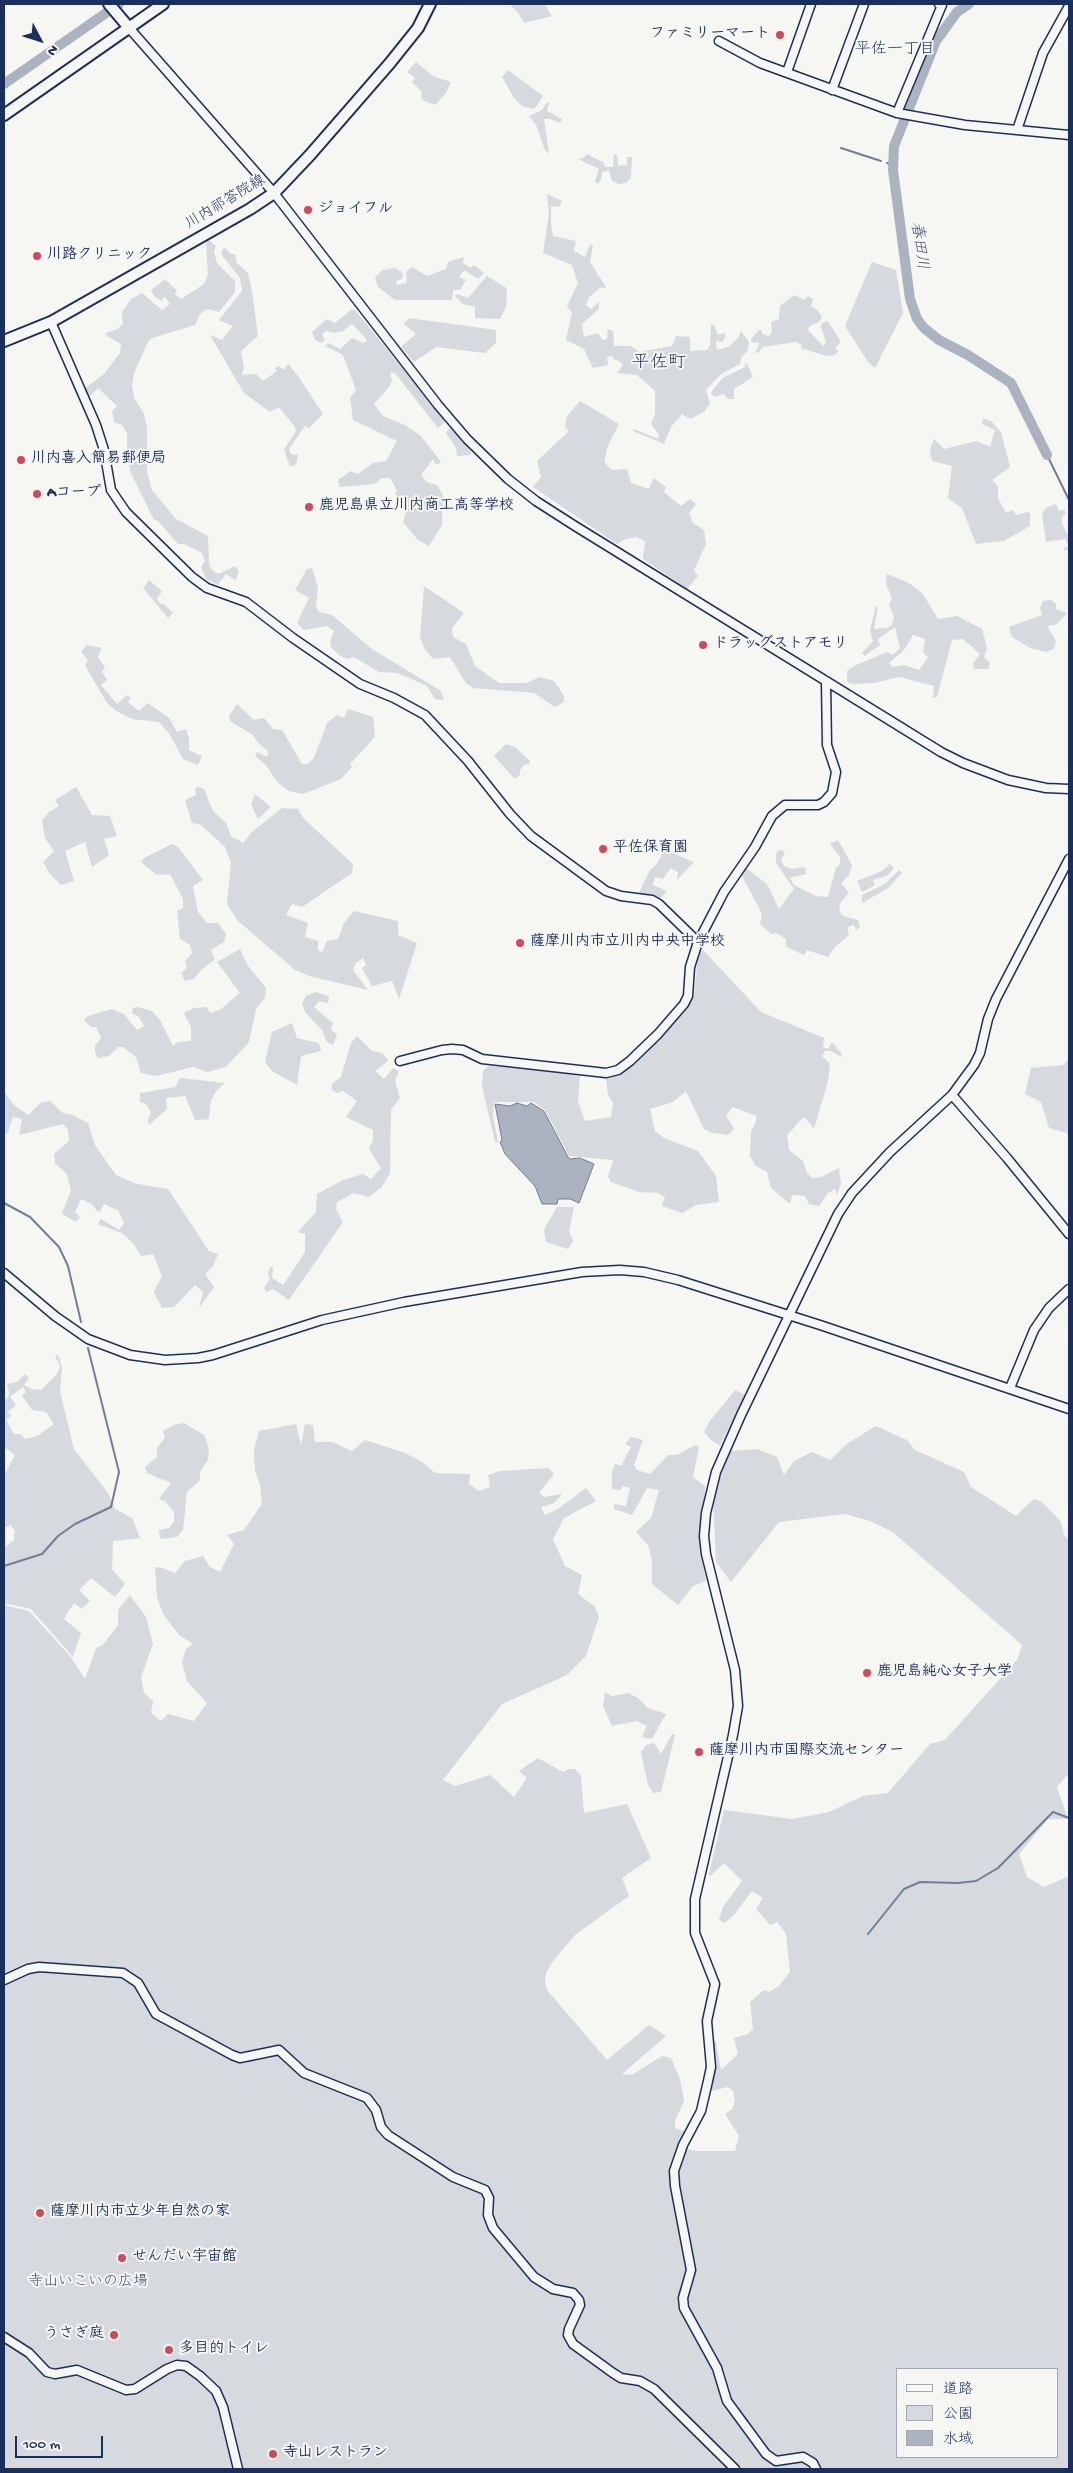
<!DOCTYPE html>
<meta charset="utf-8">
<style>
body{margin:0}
#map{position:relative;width:1073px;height:2473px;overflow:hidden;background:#f6f6f2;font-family:"Gochi Hand","Klee One",sans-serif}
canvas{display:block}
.frame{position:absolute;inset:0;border:5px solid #1b2f5e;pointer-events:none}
.legend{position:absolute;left:896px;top:2368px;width:162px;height:90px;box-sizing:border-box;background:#f6f6f2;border:1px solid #9ea6b7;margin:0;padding:6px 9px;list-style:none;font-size:15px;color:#1b2f5e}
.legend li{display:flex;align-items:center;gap:10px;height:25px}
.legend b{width:25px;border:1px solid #9ea6b7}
.north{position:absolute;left:15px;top:15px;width:50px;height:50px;-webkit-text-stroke:4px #f6f6f2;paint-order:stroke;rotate:130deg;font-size:14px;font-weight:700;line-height:20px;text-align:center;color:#1b2f5e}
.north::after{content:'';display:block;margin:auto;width:18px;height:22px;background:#1b2f5e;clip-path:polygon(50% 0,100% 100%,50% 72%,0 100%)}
.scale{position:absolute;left:15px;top:2436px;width:88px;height:22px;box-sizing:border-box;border:2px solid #1b2f5e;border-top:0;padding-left:6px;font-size:15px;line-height:18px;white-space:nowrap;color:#1b2f5e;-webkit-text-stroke:4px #f6f6f2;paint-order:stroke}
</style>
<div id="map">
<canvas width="1073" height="2473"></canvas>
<div class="frame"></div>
<ul class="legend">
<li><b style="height:6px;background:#f6f6f2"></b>道路</li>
<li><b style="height:14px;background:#d6d9dd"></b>公園</li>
<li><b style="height:14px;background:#abb2c0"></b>水域</li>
</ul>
<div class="north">N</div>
<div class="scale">100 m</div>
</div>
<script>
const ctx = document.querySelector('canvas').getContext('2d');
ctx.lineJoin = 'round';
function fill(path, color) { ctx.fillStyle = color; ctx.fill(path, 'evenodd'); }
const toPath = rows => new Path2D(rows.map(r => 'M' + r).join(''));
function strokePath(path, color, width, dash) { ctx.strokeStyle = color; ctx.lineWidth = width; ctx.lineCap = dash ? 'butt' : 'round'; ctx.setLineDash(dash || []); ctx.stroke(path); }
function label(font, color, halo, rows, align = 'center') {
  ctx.font = font + ' "Gochi Hand","Klee One",sans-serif'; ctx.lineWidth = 4; ctx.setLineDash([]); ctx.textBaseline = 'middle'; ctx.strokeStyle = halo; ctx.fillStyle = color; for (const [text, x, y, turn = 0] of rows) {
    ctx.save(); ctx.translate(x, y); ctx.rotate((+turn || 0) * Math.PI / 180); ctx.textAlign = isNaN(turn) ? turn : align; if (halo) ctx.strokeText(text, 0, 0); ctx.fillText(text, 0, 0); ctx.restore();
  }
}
const green = toPath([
 [509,4,544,4,552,16,524,23,517,11],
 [416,62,433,76,451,82,446,93,435,105,422,100,421,91,412,82,415,78,407,72],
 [508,70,543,96,536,107,532,109,522,106,514,98,502,77],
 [547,102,549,103,547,111,562,119,560,123,550,119,544,119,549,154,545,150,536,125,529,116,542,110],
 [587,154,604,163,605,167,613,167,614,154,617,155,618,166,627,165,627,157,632,157,631,178,626,183,619,184,612,181,609,170,602,172,601,179,598,184,595,181,599,169,578,159,584,158],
 [547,194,562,201,559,207,551,206,551,224,553,236,576,241,574,251,585,257,590,244,593,245,590,262,606,287,604,289,601,287,589,297,586,305,591,309,599,302,599,309,582,324,584,337,598,333,603,340,607,339,608,329,613,331,614,346,631,346,639,352,672,346,676,336,690,337,690,351,707,350,710,345,711,325,714,325,718,335,725,333,725,338,722,342,716,341,717,350,728,347,738,338,741,331,749,342,748,350,741,358,740,364,721,374,706,390,710,403,704,412,690,419,682,414,671,427,664,444,633,431,634,429,658,439,659,435,651,424,655,414,655,391,637,375,617,373,623,365,618,360,614,360,612,356,607,357,608,365,593,368,584,349,566,340,572,312,567,306,578,283,572,265,543,253,549,213],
 [208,239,216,246,214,252,217,263,235,281,235,292,219,312,207,309,200,314,195,325,152,338,148,342,134,373,132,385,134,398,144,414,147,427,147,471,152,490,176,519,208,536,209,564,213,571,219,574,235,566,239,571,236,580,226,574,218,585,206,579,201,567,205,561,202,553,184,544,178,544,158,521,154,520,130,471,127,452,127,433,122,425,114,422,112,411,117,406,98,388,89,397,84,389,104,374,120,353,121,344,107,336,106,333,118,329,123,323,122,312,131,299,142,293,162,310,170,304,165,297,161,301,154,296,151,290,165,279,177,291,175,294,181,299,204,284,208,275,206,243],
 [224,247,231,254,235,254,237,263,248,273,252,291,258,336,241,351,244,368,242,375,256,374,263,381,277,371,275,368,278,366,284,370,288,364,298,376,323,414,309,428,305,426,289,449,291,454,298,455,296,465,290,466,284,450,296,431,295,427,279,407,270,412,244,393,210,335,222,340,233,326,219,320,242,291,240,278,221,254],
 [464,257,463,263,470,268,474,265,484,273,478,279,464,270,459,277,466,280,460,290,453,290,452,300,395,300,378,287,375,277,383,270,395,268,403,273,402,279,396,281,397,285,407,283,406,272,412,267,427,276,446,269,448,262],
 [872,262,896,270,903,313,875,368,868,362,845,326],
 [487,276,505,287,507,291,506,307,500,319,475,318,475,307,463,304,455,296,457,294,468,298],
 [794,295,804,300,808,296,813,299,811,306,817,310,822,317,819,322,810,326,808,330,823,346,826,342,821,327,822,323,827,321,833,329,841,342,835,348,838,352,835,355,826,356,801,348,802,345,796,342,763,347,758,353,755,352,759,346,758,342,752,343,751,339,760,329,763,334,769,336,772,333,771,322,779,319,780,306],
 [351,310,355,310,443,418,444,423,438,428,395,373,390,373,392,380,389,387,374,404,383,416,405,425,421,436,441,462,436,465,433,459,421,475,427,482,437,485,443,495,442,525,429,546,418,540,403,522,408,506,395,494,397,490,390,478,382,478,375,484,340,487,338,480,351,471,358,474,373,463,386,461,397,441,353,420,350,398,356,390,343,355,325,346,329,343,340,349,352,338,364,343,367,340,352,324,343,331,334,333,326,331,322,334,325,340,321,343,315,340,312,332,327,319,335,323],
 [409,318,496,330,496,343,485,353,436,347,414,362,401,347,416,334,404,324],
 [746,362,753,377,734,389,734,399,728,399,724,394,714,397,711,393,715,387,723,378,745,367],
 [580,401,619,424,608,445,604,462,612,470,627,469,631,483,649,489,654,478,666,487,664,492,681,506,690,499,696,504,689,513,693,523,704,530,706,544,694,570,698,576,687,589,643,559,645,541,636,537,626,539,617,544,533,487,541,477,537,461,569,431,565,427,567,416],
 [983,418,991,421,1001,432,1010,467,992,480,998,486,998,498,1006,513,1012,510,1017,515,1027,512,1030,513,1030,526,1004,541,976,544,962,508,948,498,952,466,932,461,930,450,934,439,944,449,977,441,990,447,995,430,982,424],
 [450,427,471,452,471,455,457,456,456,448,446,433],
 [1056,504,1059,511,1064,509,1066,514,1062,516,1062,524,1069,537,1069,548,1065,551,1064,548,1069,546,1065,539,1046,542,1042,514,1046,508],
 [312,568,318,588,316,607,319,612,332,615,372,649,441,691,444,700,435,699,427,686,398,673,379,672,354,657,347,659,339,655,331,647,330,642,334,631,327,626,304,630,297,623,309,598,295,590,307,569],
 [887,574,909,583,923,594,938,619,957,616,982,629,987,648,984,657,990,663,988,669,974,669,973,664,980,654,963,639,952,640,937,697,933,698,934,686,899,677,874,683,852,684,847,682,847,671,854,666,887,652,893,655,900,648,895,627,878,639,880,645,865,656,862,653,873,641,870,630,876,606,878,607,874,629,887,628,892,625,894,616,889,605,892,598,886,584],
 [913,635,925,639,923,652,928,657,919,670,904,665,893,667,889,663,904,650],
 [149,580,162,591,157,599,160,604,165,605,173,613,168,618,143,588],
 [424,586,464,613,452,628,453,637,466,644,475,666,499,683,526,683,540,677,554,681,564,696,564,702,555,707,534,693,473,688,466,683,450,657,433,659,424,648,420,637],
 [1051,600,1056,604,1056,609,1067,613,1056,625,1047,626,1056,641,1054,649,1046,652,1030,648,1012,637,1009,627,1042,615,1040,608,1043,601],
 [87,645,102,648,98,657,105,667,102,672,107,680,101,685,117,704,127,695,131,698,128,702,139,711,148,703,169,718,177,732,186,729,189,738,189,750,202,756,198,765,183,759,169,733,159,722,132,719,116,711,107,703,87,669,85,665,88,661,81,651],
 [237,704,254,720,264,718,273,729,282,730,302,764,307,764,314,758,327,723,337,715,344,718,348,709,373,717,375,737,350,764,352,767,341,779,303,794,289,791,277,782,266,765,255,756,257,752,267,757,268,751,258,743,253,735,230,721,229,716],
 [506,744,515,747,530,761,529,764,524,765,520,770,520,774,517,778,514,778,494,756],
 [76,787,92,815,110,816,117,836,104,839,109,855,92,867,85,842,65,851,74,881,61,885,50,874,43,862,54,851,45,838,42,821,49,812,59,806,55,800],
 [198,787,204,789,213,811,226,823,231,836,243,843,252,832,282,808,298,809,303,818,353,864,352,873,302,907,292,904,286,915,308,923,305,937,318,941,318,950,322,952,327,941,338,939,344,923,354,911,398,921,398,935,417,943,399,999,392,981,372,986,362,968,366,965,363,958,356,963,353,970,368,990,309,976,295,970,237,920,227,904,231,863,225,847,201,825,192,823,185,800,196,795,195,789],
 [255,794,271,807,258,819,251,805],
 [838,840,852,865,849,875,841,883,849,893,841,902,839,910,843,916,858,920,860,927,856,930,854,925,847,927,849,935,835,947,828,957,807,950,804,955,786,947,786,939,776,933,771,934,760,924,762,914,741,874,746,868,767,884,779,909,794,889,776,863,776,854,778,851,782,850,785,853,781,859,784,866,792,869,805,867,806,874,790,878,794,885,816,896,828,897,836,868,840,864,840,857,830,844],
 [172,844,178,847,203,880,193,886,198,912,207,923,218,923,226,934,224,942,211,950,215,959,202,969,194,979,185,981,181,973,187,968,185,961,192,953,190,945,180,939,177,911,183,908,183,899,170,874,157,875,141,862,144,858],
 [665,850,694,862,677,880,678,872,671,868,663,879,655,877,653,885,667,891,658,901,638,895,650,870,656,865],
 [890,864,894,868,887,876,873,880,875,885,862,892,857,881,882,871],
 [899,870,902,873,888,888,862,903,862,895,885,884],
 [240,949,248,966,266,988,265,997,256,1009,249,1042,226,1067,207,1072,193,1067,156,1076,141,1073,136,1057,123,1047,118,1047,109,1056,98,1058,95,1052,95,1046,101,1038,96,1027,91,1027,84,1020,88,1016,112,1009,124,1014,137,1030,144,1026,139,1017,132,1013,133,1008,138,1007,152,1011,160,1020,173,1046,178,1042,191,1041,191,1027,184,1013,194,1008,206,1007,211,1013,221,1009,240,993,217,962],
 [703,950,761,1012,824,1038,823,1047,828,1049,832,1042,842,1054,841,1057,831,1051,825,1051,822,1056,830,1064,828,1081,814,1129,805,1118,801,1119,787,1136,789,1150,803,1161,807,1173,812,1178,821,1177,839,1168,841,1184,837,1195,835,1189,828,1193,819,1206,809,1204,805,1196,792,1195,790,1204,771,1188,767,1172,756,1166,750,1156,751,1131,756,1122,756,1116,733,1107,726,1115,734,1129,728,1135,712,1133,704,1129,686,1091,673,1102,650,1109,655,1131,664,1138,698,1151,716,1176,719,1202,696,1205,682,1213,662,1206,665,1197,658,1193,639,1192,611,1182,608,1177,613,1160,569,1156,545,1110,534,1102,494,1102,493,1116,498,1142,495,1142,482,1086,483,1071,488,1066,527,1068,580,1076,578,1101,585,1121,611,1117,613,1103,608,1095,606,1079,623,1071,636,1061,689,1005,694,996,698,955],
 [315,992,329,996,328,1003,319,1001,314,1007,333,1023,331,1030,337,1034,333,1045,327,1042,322,1030,305,1012,302,1004,306,996],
 [292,1023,297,1038,319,1043,321,1051,301,1056,297,1085,272,1071,265,1062,272,1032],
 [357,1036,372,1051,382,1053,387,1058,388,1061,375,1071,384,1079,393,1068,399,1071,395,1081,400,1098,391,1110,390,1173,382,1187,369,1197,354,1193,337,1202,336,1209,343,1222,289,1300,273,1289,266,1292,264,1288,270,1278,268,1273,270,1267,273,1267,272,1278,283,1285,305,1252,305,1234,298,1232,316,1212,317,1194,343,1180,363,1174,371,1179,381,1168,369,1149,373,1140,373,1130,346,1117,357,1101,343,1091,337,1093,332,1090,332,1084,341,1077,351,1043],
 [1069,1058,1069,1140,1067,1133,1049,1128,1041,1102,1025,1094,1031,1068,1063,1065],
 [180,1078,225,1083,217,1090,211,1100,209,1119,195,1120,185,1096,166,1098,167,1109,149,1125,148,1120,151,1112,146,1104,140,1102,140,1093,175,1087],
 [4,1092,14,1105,28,1115,42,1102,50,1101,63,1113,73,1115,88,1123,95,1145,116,1175,137,1184,168,1189,209,1251,218,1254,213,1266,205,1274,214,1287,199,1308,203,1292,195,1285,174,1307,162,1308,154,1292,162,1276,153,1254,141,1256,133,1243,122,1233,98,1224,101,1219,119,1230,124,1223,118,1210,104,1204,100,1212,97,1211,92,1204,81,1199,75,1212,80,1217,76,1222,62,1214,71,1190,67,1174,55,1163,54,1154,69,1141,68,1130,63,1124,19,1135,22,1119,13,1117,7,1135,4,1132],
 [557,1207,574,1207,569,1231,573,1241,568,1249,546,1242,544,1230],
 [58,1355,62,1368,60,1392,74,1449,108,1493,115,1509,132,1518,140,1538,113,1541,112,1569,125,1584,115,1597,91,1578,79,1590,90,1601,82,1609,74,1603,64,1619,81,1633,73,1657,31,1609,4,1603,4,1548,14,1540,15,1531,11,1525,4,1528,5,1474,15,1455,4,1447,4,1401,8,1398,9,1392,7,1384,17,1382,25,1374,29,1378,24,1385,32,1389,41,1390,57,1374,60,1366,55,1356],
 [23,1387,26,1392,22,1396,32,1410,46,1412,54,1424,37,1436,25,1439,21,1434,14,1434,6,1420,11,1416,8,1412,16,1405,10,1397],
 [735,1390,745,1395,720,1446,711,1440,704,1432,709,1422],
 [184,1423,204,1435,209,1448,208,1460,200,1472,200,1480,187,1492,183,1530,177,1537,160,1539,159,1530,169,1528,174,1522,174,1512,165,1501,159,1499,171,1483,147,1473,145,1467,157,1457,157,1448,165,1438,163,1431,174,1425],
 [296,1424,301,1445,305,1424,313,1425,315,1442,332,1442,352,1451,365,1440,405,1453,422,1462,435,1473,470,1474,469,1484,479,1491,490,1487,488,1475,500,1471,549,1468,554,1474,539,1493,544,1497,562,1494,554,1503,541,1507,545,1515,558,1509,586,1488,596,1501,564,1518,553,1539,565,1566,582,1575,578,1594,595,1607,599,1617,586,1656,567,1675,502,1704,443,1780,455,1786,490,1775,514,1797,527,1778,519,1771,538,1758,563,1772,569,1769,575,1769,581,1776,584,1813,627,1804,651,1858,622,1878,629,1896,575,1935,551,1964,546,1973,545,1981,547,1990,607,2060,649,2025,666,2036,622,2074,632,2075,662,2056,671,2058,680,2079,684,2101,675,2121,675,2128,686,2132,686,2149,696,2151,735,2151,739,2136,725,2114,732,2109,735,2101,733,2091,728,2087,711,2091,714,2070,713,2042,716,2042,721,2070,738,2054,734,2038,748,2034,753,2029,750,2002,764,1990,769,1992,779,1986,790,1972,786,1934,777,1922,770,1925,756,1909,763,1898,752,1891,734,1915,724,1923,719,1920,723,1907,742,1881,724,1863,710,1876,709,1874,724,1810,792,1819,829,1812,863,1796,888,1793,930,1744,945,1740,1017,1660,1022,1645,893,1532,870,1521,845,1514,779,1522,731,1582,716,1562,713,1495,731,1451,757,1449,777,1457,784,1475,794,1461,812,1452,830,1460,848,1443,876,1426,907,1440,915,1450,964,1472,971,1487,1016,1516,1034,1499,1042,1502,1061,1522,1064,1535,1069,1540,1069,1773,1057,1787,1068,1819,1048,1819,1019,1854,1027,1877,1044,1887,1069,1876,1069,2469,4,2469,4,1605,29,1611,70,1656,85,1679,96,1648,103,1645,118,1625,118,1610,130,1595,146,1617,153,1644,141,1677,144,1693,153,1701,151,1713,161,1721,168,1714,194,1721,207,1703,187,1681,182,1662,186,1649,193,1644,179,1635,163,1614,157,1597,155,1567,163,1568,175,1573,185,1561,203,1556,210,1567,220,1572,234,1544,227,1535,244,1530,262,1504,260,1485,255,1471,254,1450,259,1431],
 [897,2369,1057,2369,1057,2457,897,2457],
 [631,1437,643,1440,634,1465,637,1470,650,1474,668,1455,677,1455,696,1445,699,1447,693,1477,705,1486,700,1549,706,1581,693,1586,678,1605,652,1584,652,1561,648,1545,636,1532,651,1518,659,1490,647,1488,632,1515,614,1509,614,1504,626,1506,630,1488,622,1486,621,1490,612,1489,612,1472,615,1464,621,1466,631,1447,625,1444],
 [605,1692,612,1696,628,1693,638,1698,648,1708,666,1714,652,1739,642,1737,647,1726,637,1721,612,1726,603,1706],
 [672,1734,675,1735,661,1792,653,1793,648,1785,641,1752,646,1745,654,1743,661,1754]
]);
const water = toPath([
 [517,1103,527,1106,531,1103,544,1111,568,1157,570,1159,580,1158,594,1164,579,1203,570,1199,558,1199,557,1204,542,1204,535,1186,505,1154,500,1142,502,1140,495,1104,510,1106,517,1103]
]);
const stream = toPath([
 [841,148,881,161],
 [887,163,893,165],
 [1047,455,1069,500],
 [4,1203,30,1217,59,1247,68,1266,81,1322],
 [4,1566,42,1554,58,1536,75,1524,111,1507,119,1472,88,1348],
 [868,1934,904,1889,920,1882,958,1883,976,1881,998,1868,1053,1812,1069,1818]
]);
const river = toPath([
 [969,4,957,12,936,41,894,146,893,170,910,299,917,319,924,328,939,340,968,355,1011,383,1047,455],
 [4,84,119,4]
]);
const minor = toPath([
 [130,29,274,193,438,405,467,439,508,479,536,501,575,526,941,752,963,763,1008,780,1046,788,1069,789],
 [719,41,760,63,897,113,965,125,1069,135],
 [787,72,811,4],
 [832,90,864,4],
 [897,113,942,5,939,4],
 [1017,130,1043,53,1069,6],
 [51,322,96,425,104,450,111,490,126,512,192,577,207,588,246,602,293,638,360,684,394,698,425,715,468,761,510,814,531,836,606,891,621,896,652,900,659,904,698,942],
 [400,1061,442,1050,452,1049,463,1050,482,1059,606,1073,618,1070,630,1061,658,1034,684,1004,688,996,690,967,698,942,724,892,755,847,772,816,785,805,818,805,824,802,832,793,836,772,827,745,826,682],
 [952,1095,1007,1158,1069,1234],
 [4,1273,55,1316,88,1339,130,1355,165,1360,198,1358,213,1355,322,1320,404,1302,582,1272,620,1270,644,1272,678,1280,820,1325,1069,1409],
 [1010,1388,1034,1330,1049,1308,1069,1289],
 [4,1980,28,1969,39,1967,123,1973,138,1983,156,2014,232,2055,240,2058,279,2050,304,2073,367,2098,376,2110,381,2127,388,2135,453,2177,485,2190,489,2198,488,2215,493,2228,534,2277,553,2289,573,2293,579,2300,580,2305,569,2329,568,2335,573,2344,613,2373,621,2378,640,2381,654,2389,735,2469],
 [4,2337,29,2353,47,2372,55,2374,77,2370,126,2390,135,2389,167,2369,177,2365,186,2366,200,2376,216,2391,223,2407,238,2469],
 [816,2469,813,2463,803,2457,776,2461,766,2454,727,2401,717,2368,684,2308,683,2298,691,2270,675,2186,674,2171,683,2145,701,2111,708,2081,711,2067,707,2021,715,1984,695,1933,695,1899,733,1735,738,1706,735,1670,706,1554,704,1536,706,1513,716,1472,741,1415,838,1214,852,1193,890,1152,952,1095,974,1065,980,1053,988,1019,996,999,1069,859]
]);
const major = toPath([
 [109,4,130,29],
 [4,115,163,4],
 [4,341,51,322,250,209,274,193,310,155,390,63,418,28,430,4]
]);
const markers = [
 [780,35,5,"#d1495b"],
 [308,210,5,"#d1495b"],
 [37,256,5,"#d1495b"],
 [21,460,5,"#d1495b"],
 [37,494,5,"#d1495b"],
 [309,507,5,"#d1495b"],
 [703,645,5,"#d1495b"],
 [603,849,5,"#d1495b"],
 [520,943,5,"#d1495b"],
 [867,1673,5,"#d1495b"],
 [699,1752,5,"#d1495b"],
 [40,2213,5,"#d1495b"],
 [122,2258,5,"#d1495b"],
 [114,2335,5,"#d1495b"],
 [169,2350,5,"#d1495b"],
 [273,2454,5,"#d1495b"]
];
const poiNames = [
 ["ファミリーマート",770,35,"right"],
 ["ジョイフル",318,210],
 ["川路クリニック",47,256],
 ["川内喜入簡易郵便局",31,460],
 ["Aコープ",47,494],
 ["鹿児島県立川内商工高等学校",319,507],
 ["ドラッグストアモリ",713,645],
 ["平佐保育園",613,849],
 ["薩摩川内市立川内中央中学校",530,943],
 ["鹿児島純心女子大学",877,1673],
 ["薩摩川内市国際交流センター",709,1752],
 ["薩摩川内市立少年自然の家",50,2213],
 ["せんだい宇宙館",132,2258],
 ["うさぎ庭",104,2335,"right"],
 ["多目的トイレ",179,2350],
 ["寺山レストラン",283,2454]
];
const streetNames = [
 ["川内祁答院線",226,203,-31]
];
const parkNames = [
 ["寺山いこいの広場",88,2283]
];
const neighbourhoodNames = [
 ["平佐一丁目",895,51]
];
const waterNames = [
 ["春田川",918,246,82]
];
const quarterNames = [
 ["平佐町",659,364]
];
fill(green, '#d6d9dd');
fill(water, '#abb2c0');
strokePath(water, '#717e99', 1);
strokePath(stream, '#717e99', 2);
strokePath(river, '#abb2c0', 10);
strokePath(minor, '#1b2f5e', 11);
strokePath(major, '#1b2f5e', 14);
strokePath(minor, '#f6f6f2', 8);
strokePath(major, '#f6f6f2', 10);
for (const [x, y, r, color] of markers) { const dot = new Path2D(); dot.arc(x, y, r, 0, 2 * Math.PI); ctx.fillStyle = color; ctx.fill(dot); strokePath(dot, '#f6f6f2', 2); }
label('bold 15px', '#1b2f5e', '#f6f6f2', poiNames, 'left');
label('15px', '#1b2f5e', '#f6f6f2', streetNames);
label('15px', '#405177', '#f6f6f2', parkNames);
label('16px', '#1b2f5e', '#f6f6f2', neighbourhoodNames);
label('italic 16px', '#46567b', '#f6f6f2', waterNames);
label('18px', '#1b2f5e', '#f6f6f2', quarterNames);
</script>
